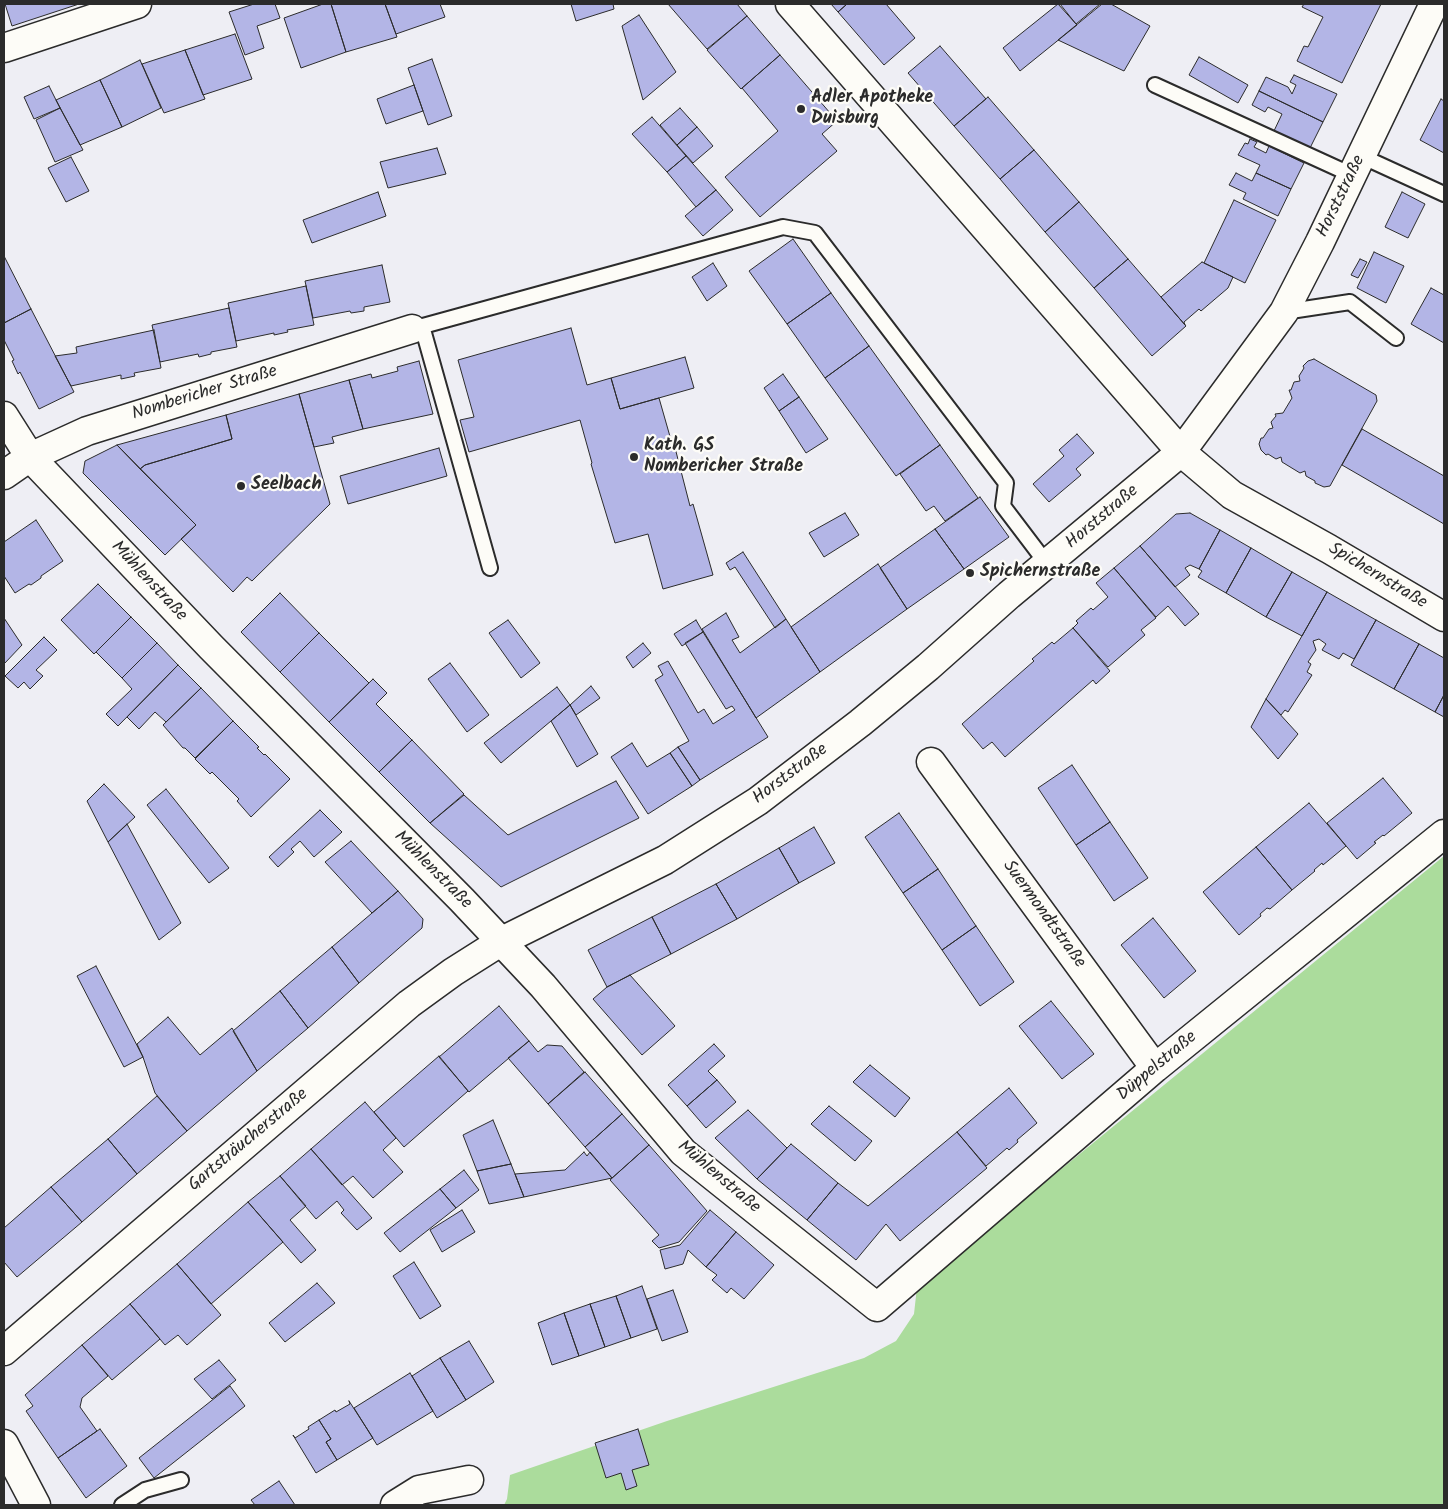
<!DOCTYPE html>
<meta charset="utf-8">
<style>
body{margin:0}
#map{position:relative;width:1448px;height:1509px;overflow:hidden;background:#eeeef4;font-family:Kalam,sans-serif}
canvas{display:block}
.frame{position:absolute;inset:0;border:5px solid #2b2b2b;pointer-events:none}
</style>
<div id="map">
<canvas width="1448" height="1509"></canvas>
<div class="frame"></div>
</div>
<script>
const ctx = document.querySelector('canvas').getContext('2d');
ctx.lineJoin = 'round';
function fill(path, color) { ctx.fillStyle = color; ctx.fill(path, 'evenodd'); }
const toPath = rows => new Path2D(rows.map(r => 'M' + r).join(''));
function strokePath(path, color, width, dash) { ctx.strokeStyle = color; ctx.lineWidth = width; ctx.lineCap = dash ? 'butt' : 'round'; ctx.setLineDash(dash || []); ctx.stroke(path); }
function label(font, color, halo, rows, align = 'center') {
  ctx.font = font + ' Kalam,sans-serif'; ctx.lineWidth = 4.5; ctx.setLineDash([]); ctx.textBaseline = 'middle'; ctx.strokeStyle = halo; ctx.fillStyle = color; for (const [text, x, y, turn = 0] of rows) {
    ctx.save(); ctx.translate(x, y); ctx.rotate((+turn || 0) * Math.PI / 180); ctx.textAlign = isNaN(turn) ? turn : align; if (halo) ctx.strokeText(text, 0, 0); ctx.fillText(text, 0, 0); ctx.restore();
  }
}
const green = toPath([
 [1444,856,1444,1505,504,1505,507,1499,510,1475,667,1421,864,1358,896,1341,914,1314,917,1287]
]);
const building = toPath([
 [5,4,79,4,12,26,5,4],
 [254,4,275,4,280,18,257,26,264,48,245,55,229,12,254,4],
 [323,4,331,4,346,52,301,68,284,18,323,4],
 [331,4,385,4,397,37,346,52,331,4],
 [385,4,440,4,445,17,396,34,385,4],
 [571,4,613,4,614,9,576,21,571,4],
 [668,4,737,4,747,16,707,49,668,4],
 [831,4,847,4,838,12,831,4],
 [847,4,886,4,915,38,884,65,838,12,847,4],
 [1058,4,1077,25,1020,71,1003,48,1058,4],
 [1060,4,1100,4,1076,24,1060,4],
 [1102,4,1111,4,1150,26,1124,71,1058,40,1102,4],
 [1304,4,1381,4,1342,83,1297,61,1304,46,1308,47,1323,17,1302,7,1304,4],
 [639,15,676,72,643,100,622,26,639,15],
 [747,16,780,55,741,89,707,50,747,16],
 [235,34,252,79,203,95,185,50,235,34],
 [940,46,986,99,954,126,908,73,940,46],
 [185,50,205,99,164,113,142,64,185,50],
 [780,55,837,121,822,134,837,151,760,217,725,177,778,131,742,88,780,55],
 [1199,57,1248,85,1238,103,1189,75,1199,57],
 [432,59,452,116,428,125,408,68,432,59],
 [140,60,161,108,122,127,100,80,140,60],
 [1294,75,1337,94,1323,122,1259,91,1266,77,1288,87,1292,94,1296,85,1290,82,1294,75],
 [100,80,122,127,80,145,56,100,100,80],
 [414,85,423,111,386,124,377,99,414,85],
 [49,86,60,108,34,119,24,97,49,86],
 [1259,91,1323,122,1309,150,1273,133,1282,114,1268,107,1265,112,1252,105,1259,91],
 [988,97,1034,150,1000,179,954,126,988,97],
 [1441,99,1444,101,1444,153,1420,140,1441,99],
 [60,108,83,150,55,162,36,120,60,108],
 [680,108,697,127,677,145,660,125,680,108],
 [652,117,686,156,667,172,632,134,652,117],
 [697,127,713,146,693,163,677,145,697,127],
 [1250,139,1257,142,1254,147,1266,153,1269,146,1304,163,1291,189,1256,173,1260,165,1238,155,1245,143,1248,144,1250,139],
 [437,148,446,174,388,188,380,162,437,148],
 [1034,150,1079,202,1045,232,1000,179,1034,150],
 [686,156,716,190,696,207,667,172,686,156],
 [71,157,89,191,66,202,48,168,71,157],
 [1236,173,1252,181,1256,173,1291,189,1278,216,1243,199,1246,193,1229,185,1236,173],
 [716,190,733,210,703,236,685,216,716,190],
 [378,192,386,216,312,243,303,220,378,192],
 [1402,192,1425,204,1408,238,1385,227,1402,192],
 [1234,200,1276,220,1245,283,1204,263,1234,200],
 [1079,202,1128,259,1094,288,1045,232,1079,202],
 [793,239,831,293,787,324,749,271,793,239],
 [1374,252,1404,266,1386,303,1357,288,1374,252],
 [4,256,31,309,4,323,4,256],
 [1128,259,1186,326,1152,356,1094,288,1128,259],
 [1360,259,1367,262,1358,278,1351,275,1360,259],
 [1202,262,1233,277,1228,288,1201,311,1199,309,1184,322,1185,325,1161,297,1202,262],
 [713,263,727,286,707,301,692,277,713,263],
 [382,265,390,302,364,307,364,311,351,313,350,311,313,318,305,281,382,265],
 [306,286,314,325,287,330,288,332,274,335,274,333,236,341,228,303,306,286],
 [1431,288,1444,295,1444,343,1411,324,1431,288],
 [831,293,869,346,825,378,787,324,831,293],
 [229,308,237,347,211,352,211,354,199,357,198,354,160,362,152,325,229,308],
 [31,309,74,392,39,409,20,372,18,374,12,361,14,360,4,340,4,323,31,309],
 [571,328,587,385,611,378,620,409,659,398,671,440,673,440,690,506,693,504,713,575,663,589,648,534,615,543,591,464,592,463,580,420,469,452,460,420,474,417,458,360,571,328],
 [154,330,161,368,134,373,135,376,121,379,121,375,71,386,55,356,77,353,76,347,154,330],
 [869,346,940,445,896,476,825,378,869,346],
 [685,357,694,388,620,409,611,378,685,357],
 [1314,359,1376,395,1377,401,1330,486,1324,487,1315,483,1315,481,1306,476,1305,471,1300,473,1282,462,1281,457,1276,459,1268,454,1266,455,1261,450,1259,444,1261,438,1263,438,1269,429,1273,428,1271,422,1276,416,1275,414,1283,413,1292,398,1289,390,1291,390,1294,382,1300,381,1299,376,1304,368,1303,366,1308,361,1314,359],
 [419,361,433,414,363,429,349,380,371,374,372,378,398,371,397,367,419,361],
 [783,374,799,397,779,411,764,388,783,374],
 [349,380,363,429,332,437,334,443,314,447,299,394,349,380],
 [299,394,330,504,252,581,247,577,233,592,181,539,196,525,140,469,145,465,232,439,226,415,299,394],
 [799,397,828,439,806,453,779,411,799,397],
 [226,415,232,439,145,465,140,469,117,445,226,415],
 [1362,429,1444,476,1444,524,1342,465,1362,429],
 [1077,434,1094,453,1076,469,1081,475,1049,502,1033,484,1064,456,1059,450,1077,434],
 [117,445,196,525,165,555,83,473,85,461,117,445],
 [940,445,978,498,945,521,934,506,926,511,900,474,940,445],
 [439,448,447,476,348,504,340,476,439,448],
 [980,497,1009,537,964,569,935,529,980,497],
 [845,513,859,535,824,557,809,533,845,513],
 [1190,513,1220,530,1199,569,1190,565,1185,568,1190,575,1175,587,1140,546,1176,514,1190,513],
 [36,520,63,561,41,576,41,578,31,585,29,584,15,593,4,576,4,542,36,520],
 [935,529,964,569,907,609,880,568,935,529],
 [1220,530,1251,548,1226,593,1198,577,1202,571,1199,569,1220,530],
 [1140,546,1199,614,1185,626,1168,606,1156,617,1114,568,1140,546],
 [1251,548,1292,572,1266,617,1226,593,1251,548],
 [743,552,786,619,775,628,735,567,730,570,726,563,743,552],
 [878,564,907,609,820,672,791,627,878,564],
 [1114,568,1156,618,1141,630,1145,635,1108,667,1073,628,1078,623,1076,621,1091,608,1093,610,1108,597,1096,583,1114,568],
 [1292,572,1327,592,1302,636,1266,617,1292,572],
 [98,584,131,617,94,654,61,620,98,584],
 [1327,592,1376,620,1354,659,1343,653,1339,659,1322,650,1326,644,1319,639,1313,641,1316,650,1308,662,1311,664,1307,672,1312,675,1288,712,1285,710,1281,715,1266,699,1327,592],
 [280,593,319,633,280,672,241,632,280,593],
 [726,613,739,637,732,640,740,653,786,619,820,672,756,718,702,629,726,613],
 [131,617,157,643,122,678,96,652,131,617],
 [4,618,22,645,4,664,4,618],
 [508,620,540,663,521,678,489,633,508,620],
 [696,620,703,632,682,646,674,634,696,620],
 [1376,620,1419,644,1394,689,1351,665,1376,620],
 [1073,628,1110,671,1096,684,1093,680,1005,757,992,742,983,749,962,724,1034,661,1032,659,1052,642,1054,644,1073,628],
 [703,632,768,737,700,780,678,747,689,741,655,680,663,675,658,666,668,661,698,713,704,709,713,724,735,710,732,706,726,709,685,643,703,632],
 [319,633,369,683,329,722,280,672,319,633],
 [44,637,57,650,36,670,43,676,30,689,24,682,18,688,5,676,44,637],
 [157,643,178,665,118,726,106,714,132,689,122,678,157,643],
 [643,643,651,653,633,668,626,657,643,643],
 [1419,644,1444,658,1444,695,1435,712,1394,689,1419,644],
 [450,663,489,715,467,732,428,679,450,663],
 [178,665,201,688,166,722,155,712,139,729,127,717,178,665],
 [373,679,387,693,376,704,412,740,379,772,329,722,373,679],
 [591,686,600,698,576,715,570,705,591,686],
 [557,687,570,705,501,763,484,743,557,687],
 [201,688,233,721,195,758,185,748,183,748,163,725,201,688],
 [1444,695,1444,717,1435,712,1444,695],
 [1266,699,1298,734,1278,759,1251,727,1266,699],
 [570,705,598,754,577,767,551,721,570,705],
 [233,721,259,747,257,748,264,755,265,754,290,779,251,817,237,801,239,799,212,772,210,774,195,759,233,721],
 [412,740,464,794,430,823,379,772,412,740],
 [632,743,647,767,670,753,692,786,648,814,611,757,632,743],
 [678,747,700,780,692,786,670,753,678,747],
 [1072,765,1110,822,1076,845,1038,788,1072,765],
 [1383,778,1412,813,1384,836,1383,835,1374,842,1376,843,1357,859,1327,823,1383,778],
 [616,781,639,818,501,887,430,823,464,795,508,835,616,781],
 [104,784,135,817,108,842,87,801,104,784],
 [166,789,229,868,209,883,147,805,166,789],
 [1309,803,1346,846,1323,865,1322,863,1314,870,1315,871,1292,890,1256,847,1309,803],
 [320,810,342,832,314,857,300,841,291,849,294,852,278,867,269,857,320,810],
 [899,813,938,869,903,893,865,837,899,813],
 [1110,822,1148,878,1114,901,1076,845,1110,822],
 [127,824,181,923,159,940,108,842,127,824],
 [814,827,835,863,799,883,779,848,814,827],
 [351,841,398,891,372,913,325,862,351,841],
 [1256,847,1292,890,1270,909,1267,908,1260,914,1261,916,1239,935,1203,892,1256,847],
 [779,848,799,883,737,919,716,884,779,848],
 [938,869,976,926,942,950,903,893,938,869],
 [716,884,737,919,671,954,652,917,716,884],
 [398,891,423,919,422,928,359,983,332,947,398,891],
 [652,917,671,954,607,987,588,950,652,917],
 [1153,918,1196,971,1164,998,1121,945,1153,918],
 [976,926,1014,982,980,1006,942,950,976,926],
 [332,947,359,983,308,1028,280,991,332,947],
 [96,966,143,1057,124,1067,77,976,96,966],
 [630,975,675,1026,642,1055,593,999,607,987,630,975],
 [280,991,308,1028,257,1071,233,1031,280,991],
 [1051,1001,1094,1054,1062,1079,1019,1026,1051,1001],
 [499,1006,529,1041,469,1092,439,1057,499,1006],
 [168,1017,200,1055,232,1028,257,1071,187,1131,155,1093,143,1057,137,1044,168,1017],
 [529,1041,538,1052,547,1045,562,1046,584,1072,548,1104,508,1058,529,1041],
 [714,1044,725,1056,708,1071,717,1080,687,1106,668,1085,714,1044],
 [439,1056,468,1091,404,1147,374,1112,439,1056],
 [870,1065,910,1098,895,1117,853,1082,870,1065],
 [585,1072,622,1114,585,1147,548,1104,585,1072],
 [717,1080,736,1102,706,1128,687,1106,717,1080],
 [1009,1088,1037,1123,1017,1140,1018,1142,1009,1150,1007,1148,986,1166,957,1132,1009,1088],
 [157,1096,187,1131,137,1174,108,1139,157,1096],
 [365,1102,396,1138,383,1150,403,1172,373,1198,353,1176,342,1185,311,1149,365,1102],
 [829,1106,872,1141,855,1161,811,1124,829,1106],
 [748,1110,787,1148,757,1179,715,1138,748,1110],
 [622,1114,649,1145,612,1178,585,1147,622,1114],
 [493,1120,511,1164,477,1171,463,1135,493,1120],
 [957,1132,987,1168,900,1241,886,1224,856,1260,807,1220,838,1183,868,1206,957,1132],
 [108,1139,137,1174,82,1222,51,1187,108,1139],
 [791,1144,838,1183,807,1220,757,1179,791,1144],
 [649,1145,707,1211,679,1242,659,1248,652,1241,659,1235,610,1180,649,1145],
 [311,1149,372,1218,357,1230,341,1213,344,1210,337,1201,316,1219,280,1176,311,1149],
 [584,1152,587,1156,590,1152,612,1178,524,1197,515,1174,565,1170,584,1152],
 [511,1164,524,1197,489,1204,477,1171,511,1164],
 [464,1170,479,1190,456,1208,440,1189,464,1170],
 [280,1176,306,1206,290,1220,316,1250,301,1263,248,1202,280,1176],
 [51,1187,82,1222,17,1277,4,1262,4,1228,51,1187],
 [440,1189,456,1208,400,1252,384,1233,440,1189],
 [248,1202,283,1242,211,1304,177,1264,248,1202],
 [462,1210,475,1232,442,1252,430,1230,462,1210],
 [710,1210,736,1232,706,1267,688,1250,683,1264,665,1269,660,1250,680,1245,710,1210],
 [736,1232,774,1265,744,1299,731,1288,727,1293,712,1280,717,1275,706,1267,736,1232],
 [414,1262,441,1306,420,1319,393,1276,414,1262],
 [177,1264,221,1315,187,1345,178,1335,165,1345,130,1304,177,1264],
 [317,1283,335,1303,285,1342,269,1323,317,1283],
 [642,1286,657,1329,631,1338,616,1296,642,1286],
 [673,1290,688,1332,662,1341,647,1299,673,1290],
 [616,1296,631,1338,605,1347,590,1304,616,1296],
 [130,1304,160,1339,112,1380,82,1345,130,1304],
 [590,1304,605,1347,579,1356,564,1313,590,1304],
 [564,1313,579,1356,552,1365,538,1323,564,1313],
 [469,1341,494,1382,466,1400,440,1358,469,1341],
 [82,1345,108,1376,82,1398,80,1407,97,1431,58,1458,26,1411,33,1406,25,1395,82,1345],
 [440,1358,466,1400,437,1418,412,1376,440,1358],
 [219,1360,236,1380,212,1399,194,1379,219,1360],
 [410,1373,433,1411,377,1445,354,1408,410,1373],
 [230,1386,245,1406,154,1478,139,1458,230,1386],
 [349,1401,373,1438,337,1460,326,1442,331,1439,319,1420,335,1410,336,1412,350,1404,349,1401],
 [319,1420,331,1439,326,1442,337,1460,316,1473,293,1435,295,1438,309,1429,308,1427,319,1420],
 [100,1429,127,1466,86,1498,58,1458,100,1429],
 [638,1429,649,1465,632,1470,637,1486,626,1490,621,1473,606,1478,595,1443,638,1429],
 [279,1481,295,1505,255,1505,251,1500,279,1481]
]);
const service = toPath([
 [1155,85,1352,175],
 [1361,156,1444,194],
 [1284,312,1350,302,1396,338],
 [422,326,490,568],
 [412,329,783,227,815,233,1006,483,1003,506,1047,564],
 [122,1505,145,1490,181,1480]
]);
const minor = toPath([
 [790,4,1181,452,1232,495,1329,549,1444,617],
 [4,48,137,4],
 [4,416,30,457,211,647,462,900,543,986,683,1152,877,1307,1155,1068,1444,834],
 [4,475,30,457,87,431,412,329],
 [931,762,1155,1068],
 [4,1444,36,1505],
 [395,1505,419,1490,469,1480]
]);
const tertiary = toPath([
 [4,1351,409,1004,453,972,502,941,665,860,758,801,860,723,928,667,1009,595,1181,452,1284,312,1320,242,1434,4]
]);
const markers = [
 [801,109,5,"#2b2b2b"],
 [634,457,5,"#2b2b2b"],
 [241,486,5,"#2b2b2b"],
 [970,573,5,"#2b2b2b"]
];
const poiNames = [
 ["Adler Apotheke",811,99],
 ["Duisburg",811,120],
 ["Kath. GS",644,447],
 ["Nombericher Straße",644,468],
 ["Seelbach",251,486],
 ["Spichernstraße",980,573]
];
const streetNames = [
 ["Horststraße",1342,197,-64],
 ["Nombericher Straße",205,394,-17],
 ["Horststraße",1103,518,-40],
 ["Spichernstraße",1377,577,31],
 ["Mühlenstraße",148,582,47],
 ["Horststraße",791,775,-37],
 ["Mühlenstraße",432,871,45],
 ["Suermondtstraße",1043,915,54],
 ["Düppelstraße",1158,1067,-40],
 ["Gartsträucherstraße",249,1141,-40],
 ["Mühlenstraße",718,1178,40]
];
fill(green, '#abdc9c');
fill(building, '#b3b5e6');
strokePath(building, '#2b2b2b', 1);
strokePath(service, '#2b2b2b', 18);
strokePath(minor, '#2b2b2b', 31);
strokePath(tertiary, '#2b2b2b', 31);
strokePath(service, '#fdfcf7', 14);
strokePath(minor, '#fdfcf7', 28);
strokePath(tertiary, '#fdfcf7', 28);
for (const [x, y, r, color] of markers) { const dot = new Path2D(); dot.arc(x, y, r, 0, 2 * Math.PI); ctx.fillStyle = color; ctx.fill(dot); strokePath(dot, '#fdfcf7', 2); }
label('bold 18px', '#2b2b2b', '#fdfcf7', poiNames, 'left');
label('18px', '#2b2b2b', '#fdfcf7', streetNames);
</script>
